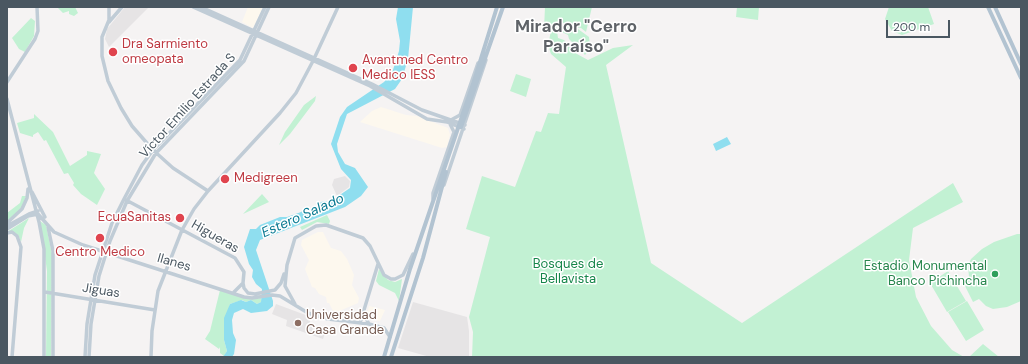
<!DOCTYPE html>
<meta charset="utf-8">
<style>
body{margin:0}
#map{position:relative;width:1028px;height:364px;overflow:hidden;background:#f5f3f3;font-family:"DM Sans",sans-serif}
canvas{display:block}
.frame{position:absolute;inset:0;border:8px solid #4a5761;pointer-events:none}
.scale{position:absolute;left:886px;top:20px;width:64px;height:18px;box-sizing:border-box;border:2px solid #4a5761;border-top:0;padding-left:5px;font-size:12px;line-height:14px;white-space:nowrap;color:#4a5761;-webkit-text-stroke:3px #fff;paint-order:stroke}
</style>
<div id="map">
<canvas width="1028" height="364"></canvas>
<div class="frame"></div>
<div class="scale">200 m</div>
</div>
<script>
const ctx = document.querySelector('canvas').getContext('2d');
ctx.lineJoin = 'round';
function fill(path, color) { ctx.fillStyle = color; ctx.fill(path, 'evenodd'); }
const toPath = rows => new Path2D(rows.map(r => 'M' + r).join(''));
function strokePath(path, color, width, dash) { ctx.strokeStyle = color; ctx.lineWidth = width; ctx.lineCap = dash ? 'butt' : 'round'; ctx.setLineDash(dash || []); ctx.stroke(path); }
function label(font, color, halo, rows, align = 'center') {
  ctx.font = font + ' "DM Sans",sans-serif'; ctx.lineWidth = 3; ctx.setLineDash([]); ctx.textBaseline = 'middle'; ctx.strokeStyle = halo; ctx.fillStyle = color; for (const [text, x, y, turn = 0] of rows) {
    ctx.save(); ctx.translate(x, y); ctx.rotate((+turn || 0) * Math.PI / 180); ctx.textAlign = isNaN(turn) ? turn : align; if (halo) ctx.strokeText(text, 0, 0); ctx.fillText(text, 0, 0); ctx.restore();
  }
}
const commercial = toPath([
 [248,7,263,7,253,28,242,22],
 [381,107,406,115,417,116,448,128,450,135,447,147,442,148,360,122,372,111],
 [318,232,323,232,331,248,341,251,347,259,354,275,352,285,359,298,358,303,337,312,333,311,329,303,327,303,326,297,319,294,315,288,312,287,305,269,309,260,301,245,302,240],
 [369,306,385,310,380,321,374,320,375,316,367,314]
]);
const education = toPath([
 [125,7,149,7,109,47,105,39,107,29],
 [345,176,350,181,349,187,337,196,332,185,334,179],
 [413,302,467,317,469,331,469,357,430,357,398,348],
 [276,304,311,317,309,326,313,327,314,326,326,330,323,339,286,326,287,320,272,314]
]);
const green = toPath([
 [57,7,75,7,78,13,74,16,69,14,69,11,63,13],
 [545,7,592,7,586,32,581,28,569,26,560,21,556,24,558,38,564,40,577,54,588,60,613,48,633,45,606,65,651,263,742,323,953,183,963,202,913,228,909,260,916,297,931,326,952,350,964,357,472,357,473,332,469,317,490,237,466,229,482,176,515,187,536,131,541,132,548,113,559,114,566,67,551,54,548,45,551,31,544,29],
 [737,7,759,7,758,20,736,17],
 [889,7,928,7,934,24,902,35,892,31,885,19],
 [31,18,35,21,34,36,25,52,19,49,12,38],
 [560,24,578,29,589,37,590,45,588,46,588,51,585,55,569,39,568,35,560,31,559,27],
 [516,74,531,79,526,97,510,91],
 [316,96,315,101,290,134,279,145,285,132,304,105],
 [34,114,53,132,70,166,87,155,87,151,101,154,94,173,105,189,97,205,81,194,73,185,74,183,68,173,64,174,46,140,44,141,38,132,33,135,33,137,20,133,17,123,34,118],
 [262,194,269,202,243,214],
 [22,196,26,196,21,210,7,222,7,213,20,203],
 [327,215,330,221,329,224,317,222,302,230,300,227],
 [29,218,24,228,21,242,18,235,7,232],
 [40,221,46,225,52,254,51,357,46,357,47,271],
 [1017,234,1021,234,1021,301,1007,307,993,309,986,306,979,299,973,302,962,280,969,277,968,265,971,259,982,249,994,242],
 [379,269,388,280,395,282,402,279,399,301,395,293,379,285,376,281],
 [948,271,966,301,947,312,930,283],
 [220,290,247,299,261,298,261,302,257,304,251,300,246,302,242,300,230,304,224,340,227,351,224,356,220,353,220,347,219,349,205,339,210,331],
 [967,301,984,330,966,341,948,312],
 [983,344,999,357,969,357]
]);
const water = toPath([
 [398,7,413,7,408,59,402,79,395,89,347,114,337,144,338,152,345,164,355,168,368,187,361,196,345,207,260,240,256,250,273,301,273,306,267,311,251,313,243,309,234,313,232,320,233,333,236,340,234,354,232,357,223,357,227,351,224,340,224,318,230,304,241,300,246,302,251,300,257,304,261,302,262,289,256,284,252,277,253,270,249,264,244,247,250,229,256,229,260,225,280,217,287,217,301,212,305,209,308,210,316,207,321,202,326,201,328,203,350,188,351,180,341,169,331,144,340,117,347,107,384,82,392,73,399,51,400,41,396,19],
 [727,137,731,144,716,151,713,144]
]);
const secondary = toPath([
 [109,7,109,20,102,37,102,56,108,81,121,108,132,126,153,150,173,168,208,191],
 [193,7,370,86,427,119,447,122,464,129],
 [201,7,372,84,422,110,465,125],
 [109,22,122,7],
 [7,82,35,39,38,31,37,7],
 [7,99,39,222,44,249,44,357],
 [451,120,460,115,478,63],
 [444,185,486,60],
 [32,192,45,217],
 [433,199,433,193,454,132,450,124],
 [126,200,235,258,244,272,243,283,244,288,248,293,255,294,275,290,281,283,284,274],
 [7,223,22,209,27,198,28,189],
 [7,226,29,214,38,211],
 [48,227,53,251,53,357],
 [7,229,28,216,38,214,54,232,83,245,244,297,252,298,272,295,280,296,308,313,328,319,369,324,384,328,390,337],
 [7,233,12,232,17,236,21,247,12,357],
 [45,292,155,310],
 [234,292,243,283],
 [295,304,285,286,287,265,295,238,316,226,326,225,363,238,370,246,384,275,391,279,395,279,403,275,413,254],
 [363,313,369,324],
 [360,323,378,264],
 [85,357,87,324,95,275,112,223,124,199,142,165,153,150,240,60,265,7],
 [89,357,91,324,99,276,110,241,127,201,156,153,244,61,269,7],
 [151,357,152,331,158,291,182,230,194,209,208,191,280,113,296,93,313,61,338,7]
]);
const primary = toPath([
 [988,7,1021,78],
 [995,7,1021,64],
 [461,127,503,7],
 [384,357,410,269,473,84,497,7],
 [391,357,423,258,446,172]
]);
const markers = [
 [113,52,5,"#e0444e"],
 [353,68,5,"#e0444e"],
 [225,179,5,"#e0444e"],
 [180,218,5,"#e0444e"],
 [100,238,5,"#e0444e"],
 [995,274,4,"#2e9e5b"],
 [298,323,4,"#8d6e63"]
];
const healthNames = [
 ["Dra Sarmiento",122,45],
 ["omeopata",122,60],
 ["Avantmed Centro",362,61],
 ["Medico IESS",362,76],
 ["Medigreen",234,179],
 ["EcuaSanitas",171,218,"right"],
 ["Centro Medico",100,253,"center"]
];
const streetNames = [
 ["Víctor Emilio Estrada S",188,106,-48],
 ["Higueras",215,237,30],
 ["Ilanes",174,263,16],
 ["Jiguas",101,291,9]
];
const parkNames = [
 ["Bosques de",568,265],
 ["Bellavista",568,280]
];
const leisureNames = [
 ["Estadio Monumental",987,267],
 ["Banco Pichincha",987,282]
];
const educationNames = [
 ["Universidad",306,316],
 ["Casa Grande",306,331]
];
const waterNames = [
 ["Estero Salado",303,216,-24]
];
const districtNames = [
 ["Mirador \"Cerro",576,28],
 ["Paraíso\"",576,48]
];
fill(commercial, '#fdf8ee');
fill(education, '#e6e4e5');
fill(green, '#c2f1d3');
fill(water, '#8fdeef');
strokePath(secondary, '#c0ccd6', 3.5);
strokePath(primary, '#b2c3d1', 4);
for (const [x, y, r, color] of markers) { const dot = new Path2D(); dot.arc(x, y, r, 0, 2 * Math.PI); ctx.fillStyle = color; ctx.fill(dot); strokePath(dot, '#fff', 1.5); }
label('13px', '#be3a42', '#fff', healthNames, 'left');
label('13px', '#4a5761', '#fff', streetNames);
label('13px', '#16864a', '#fff', parkNames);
label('13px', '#27864d', '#fff', leisureNames, 'right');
label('13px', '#785e54', '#fff', educationNames, 'left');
label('italic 14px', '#0b7b93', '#fff', waterNames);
label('bold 17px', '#5f6368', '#fff', districtNames);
</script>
